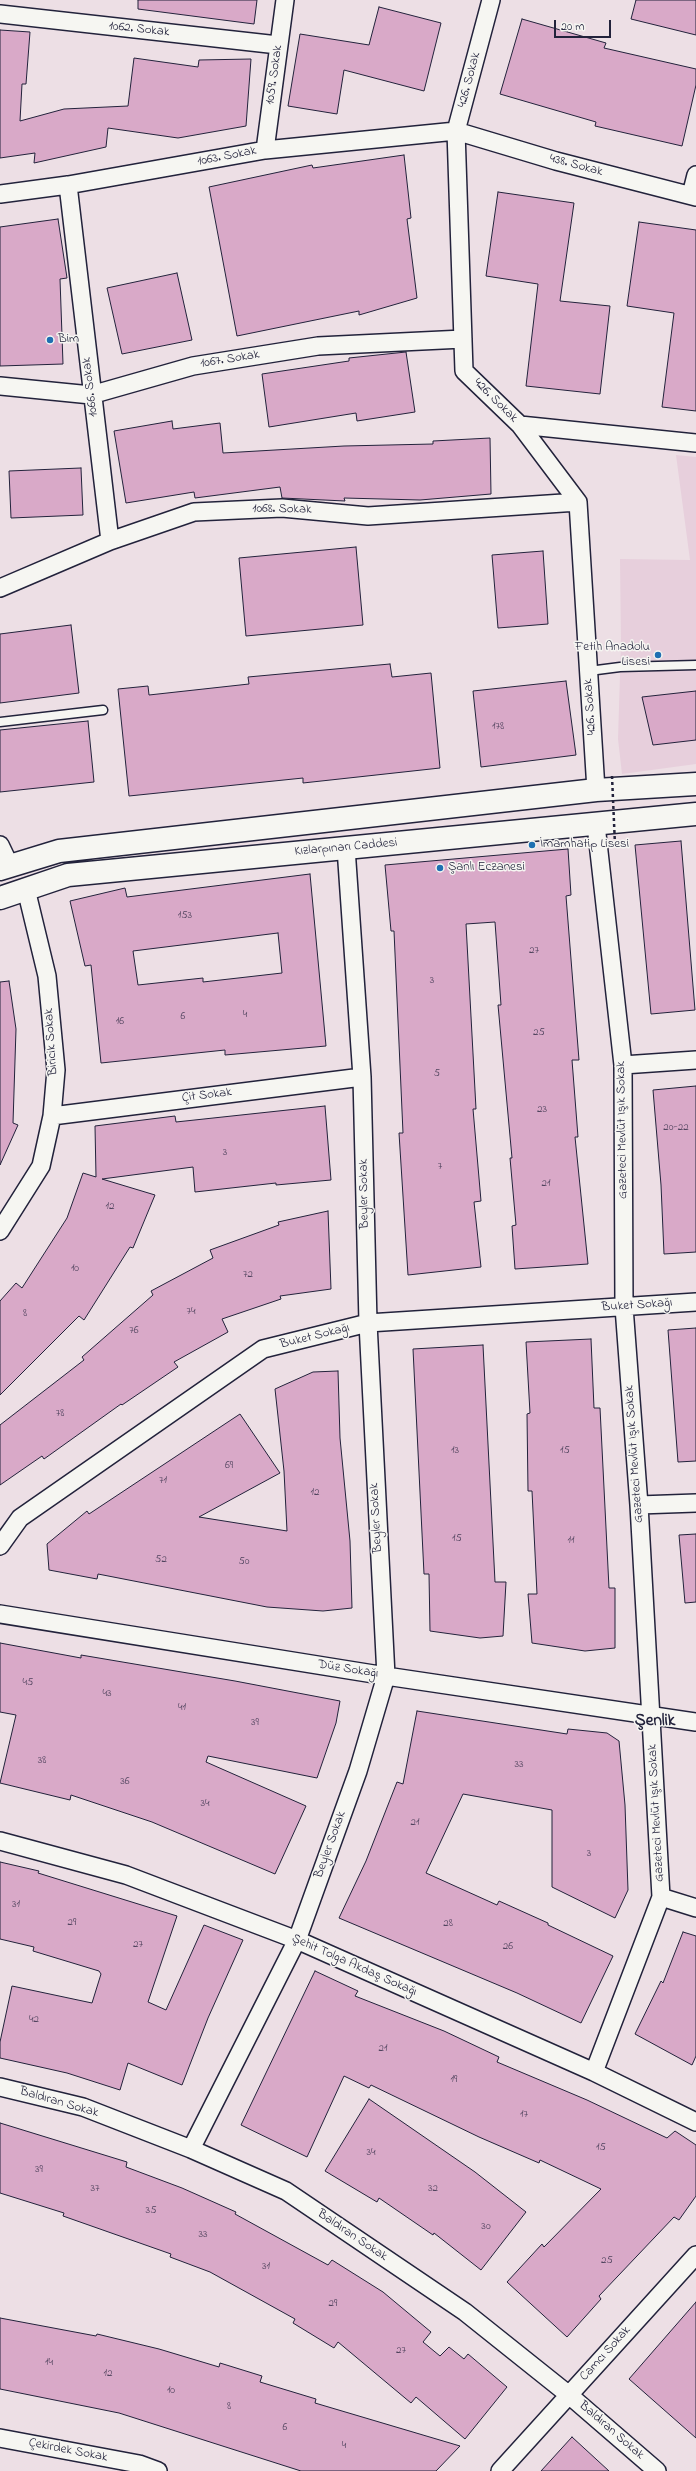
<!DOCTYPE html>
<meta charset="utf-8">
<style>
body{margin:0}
#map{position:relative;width:696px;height:2471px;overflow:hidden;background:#eddfe5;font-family:"Indie Flower",sans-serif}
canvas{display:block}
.scale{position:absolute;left:554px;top:20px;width:57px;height:18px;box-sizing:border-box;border:2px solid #22223b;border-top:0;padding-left:5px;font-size:12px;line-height:14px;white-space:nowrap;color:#22223b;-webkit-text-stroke:3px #f6f6f2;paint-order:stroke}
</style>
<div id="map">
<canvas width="696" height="2471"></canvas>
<div class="scale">20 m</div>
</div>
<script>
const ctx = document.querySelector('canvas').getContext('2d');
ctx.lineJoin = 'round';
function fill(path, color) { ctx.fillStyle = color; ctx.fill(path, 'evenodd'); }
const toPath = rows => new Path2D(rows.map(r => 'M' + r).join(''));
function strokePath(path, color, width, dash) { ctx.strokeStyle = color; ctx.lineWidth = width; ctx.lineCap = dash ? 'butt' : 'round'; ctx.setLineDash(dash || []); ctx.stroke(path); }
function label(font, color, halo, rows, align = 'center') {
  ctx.font = font + ' "Indie Flower",sans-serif'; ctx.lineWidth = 3; ctx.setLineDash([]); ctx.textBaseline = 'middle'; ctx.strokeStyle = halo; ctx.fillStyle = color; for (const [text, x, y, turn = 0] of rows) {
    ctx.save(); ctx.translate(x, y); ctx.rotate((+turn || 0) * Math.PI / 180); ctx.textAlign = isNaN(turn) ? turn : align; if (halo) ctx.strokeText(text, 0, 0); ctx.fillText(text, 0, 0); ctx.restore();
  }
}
const built = toPath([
 [676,455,696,457,696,764,622,774,618,739,621,644,620,559,690,560]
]);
const building = toPath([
 [138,0,257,0,254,24,138,9,138,0],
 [636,0,696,0,696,35,631,19,636,0],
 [379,7,441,23,424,91,344,70,337,114,288,106,300,34,369,45,379,7],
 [522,19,606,43,604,48,696,69,696,85,682,146,595,126,596,122,500,94,522,19],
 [0,30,30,32,26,84,22,84,20,121,64,109,128,106,134,58,198,67,199,60,251,59,246,126,178,138,108,128,106,147,34,163,35,153,0,158,0,30],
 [404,155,411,218,407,219,417,298,359,315,359,311,237,336,209,187,312,165,313,168,404,155],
 [498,192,574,203,560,301,610,306,600,394,526,386,538,284,486,276,498,192],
 [58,219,67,278,60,279,63,364,0,366,0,227,58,219],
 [639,222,696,230,696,411,662,407,674,313,627,306,639,222],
 [177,273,192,340,122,354,107,288,177,273],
 [406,352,415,412,357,421,356,413,269,427,262,374,349,361,349,358,406,352],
 [172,421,173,429,220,423,223,453,344,446,433,444,433,441,490,438,491,494,420,500,344,498,345,501,282,498,280,487,195,498,194,492,126,503,114,431,172,421],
 [81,468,83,515,11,518,9,471,81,468],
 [356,547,363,625,246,636,239,558,356,547],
 [543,551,548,624,498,628,492,555,543,551],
 [71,625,79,693,0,703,0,634,71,625],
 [390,664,392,677,431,673,440,768,303,783,303,778,129,796,118,689,148,686,149,695,249,684,248,677,390,664],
 [566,681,576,755,481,767,473,691,566,681],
 [696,691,696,740,653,745,642,697,696,691],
 [88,721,94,782,0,792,0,730,88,721],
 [681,841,695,1010,651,1014,635,845,681,841],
 [568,849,571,895,566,896,579,1060,572,1060,578,1137,575,1137,588,1264,515,1269,512,1226,516,1225,510,1158,512,1158,498,1005,501,1005,495,922,466,924,476,1109,473,1109,481,1201,474,1202,481,1267,408,1275,399,1133,403,1133,394,931,391,931,385,865,568,849],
 [310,874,326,1046,225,1055,225,1050,101,1063,91,965,85,966,70,901,125,888,127,897,310,874],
 [278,933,282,973,203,982,203,978,138,985,133,951,278,933],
 [9,981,16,1029,13,1123,18,1125,0,1165,0,982,9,981],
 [696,1086,696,1252,664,1254,661,1185,653,1090,696,1086],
 [325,1106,331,1180,276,1185,276,1183,195,1192,193,1167,102,1179,155,1195,133,1248,130,1247,84,1320,79,1316,0,1395,0,1301,16,1283,22,1288,67,1218,83,1173,96,1177,95,1126,175,1116,176,1122,325,1106],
 [328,1211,331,1289,280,1296,281,1299,222,1319,228,1332,174,1362,178,1367,122,1405,121,1404,44,1459,42,1456,0,1485,0,1425,84,1360,82,1357,153,1295,151,1291,213,1258,210,1250,279,1225,278,1222,328,1211],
 [696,1328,696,1461,678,1462,668,1330,696,1328],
 [591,1339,594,1408,600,1408,609,1588,615,1588,615,1648,585,1651,532,1643,528,1594,537,1594,532,1491,528,1491,527,1414,530,1413,526,1342,591,1339],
 [483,1345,495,1582,506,1582,503,1636,480,1638,430,1631,429,1574,424,1574,413,1349,483,1345],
 [338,1371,340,1438,350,1541,352,1608,323,1611,267,1607,98,1574,97,1579,49,1570,47,1544,87,1511,89,1514,240,1414,280,1473,199,1517,287,1531,284,1471,275,1389,313,1372,338,1371],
 [696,1534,696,1602,685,1603,679,1535,696,1534],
 [0,1643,81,1658,81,1655,235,1681,340,1701,336,1723,317,1778,208,1756,206,1762,306,1806,275,1874,152,1822,71,1795,70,1800,0,1783,16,1715,0,1712,0,1643],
 [417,1711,567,1734,568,1729,607,1733,619,1741,625,1805,628,1890,615,1918,552,1887,552,1810,463,1794,426,1873,497,1905,499,1901,548,1923,548,1925,613,1956,581,2023,517,1993,339,1918,366,1861,397,1782,403,1784,417,1711],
 [0,1862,39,1871,38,1873,177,1916,148,2002,166,2010,204,1925,243,1940,208,2018,182,2085,128,2063,120,2090,67,2073,0,2058,0,2042,12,1986,92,2003,101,1974,99,1971,33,1951,34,1947,0,1939,0,1862],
 [683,1932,696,1936,696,2056,692,2065,635,2034,661,1981,663,1983,683,1932],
 [315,1971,358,1991,355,1996,444,2031,499,2057,497,2062,587,2100,667,2138,675,2131,696,2145,696,2196,679,2220,674,2217,599,2296,601,2299,567,2337,507,2282,542,2244,544,2247,601,2189,540,2160,539,2163,479,2137,371,2085,369,2088,344,2076,307,2157,241,2125,315,1971],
 [369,2099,475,2172,526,2212,481,2270,434,2233,433,2235,379,2198,377,2202,325,2171,369,2099],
 [0,2123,127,2162,126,2167,182,2188,236,2212,235,2214,328,2265,332,2260,383,2292,431,2332,423,2342,440,2356,449,2347,464,2359,468,2354,507,2387,465,2439,416,2397,411,2403,338,2342,334,2348,293,2323,295,2319,210,2272,170,2257,171,2254,63,2216,64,2213,0,2193,0,2123],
 [696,2302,696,2438,629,2379,696,2302],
 [0,2318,96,2336,97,2334,159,2349,219,2367,220,2363,262,2376,260,2382,316,2399,315,2403,460,2446,436,2471,301,2471,119,2413,0,2389,0,2318],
 [572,2437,609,2471,541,2471,572,2437]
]);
const service = toPath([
 [589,671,620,667,696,665],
 [0,722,103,710]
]);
const minor = toPath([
 [491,0,456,131,464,371,520,425,578,502,596,790],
 [0,14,278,45],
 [265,150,285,0],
 [68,185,110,541],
 [0,194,68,185,265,150,456,131,556,161,696,197],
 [691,195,696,175],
 [0,386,91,395,193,366,318,346,463,339],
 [520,425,696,443],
 [0,588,110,541,194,512,282,508,368,516,578,502],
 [0,845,10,866],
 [623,1065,696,1060],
 [52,1116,362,1077],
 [0,1231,41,1166,52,1116,56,1070,47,976,26,889],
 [639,1505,696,1503],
 [0,1546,20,1518,263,1349,368,1323,696,1302],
 [0,1614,386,1676,696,1722],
 [0,1841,126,1875,297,1940,594,2072,696,2122],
 [661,1897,696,1908],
 [594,2072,661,1897,639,1505,624,1307,623,1065,596,825],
 [0,2087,83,2107,191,2149,286,2191,465,2312,569,2395,657,2471],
 [191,2149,297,1940,358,1771,386,1676,368,1323,362,1077,346,848],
 [0,2438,139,2464,158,2471],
 [500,2471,696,2255]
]);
const primary = toPath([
 [0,869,59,851,596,790,696,784],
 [0,898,68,875,696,814]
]);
const pathBridge = toPath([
 [612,776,615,845]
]);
const markers = [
 [50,340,4,"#1f6fb2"],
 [658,655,4,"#1f6fb2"],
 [532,845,4,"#1f6fb2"],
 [440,868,4,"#1f6fb2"]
];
const numberNames = [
 ["178",498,727],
 ["153",185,916],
 ["27",534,951],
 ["3",432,981],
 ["4",245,1015],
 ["6",183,1017],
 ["16",120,1022],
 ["25",539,1033],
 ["5",437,1074],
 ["23",542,1110],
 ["20-22",676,1128],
 ["3",225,1153],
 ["7",440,1167],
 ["21",546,1184],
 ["12",110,1207],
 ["10",75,1269],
 ["72",248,1275],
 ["74",191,1312],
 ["8",25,1314],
 ["76",134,1331],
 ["78",60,1414],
 ["13",455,1451],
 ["15",565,1451],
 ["69",229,1466],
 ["71",163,1481],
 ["12",315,1493],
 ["15",457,1539],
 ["11",571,1541],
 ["52",161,1560],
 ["50",244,1562],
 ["45",28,1683],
 ["43",107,1694],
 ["41",182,1708],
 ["39",255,1723],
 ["38",42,1761],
 ["33",519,1765],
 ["36",125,1782],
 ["34",205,1804],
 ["21",415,1823],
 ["3",589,1854],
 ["31",16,1905],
 ["29",72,1923],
 ["28",448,1924],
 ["27",138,1945],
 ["26",508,1947],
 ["42",34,2020],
 ["21",383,2049],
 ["19",454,2080],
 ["17",524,2115],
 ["15",601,2148],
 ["34",371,2153],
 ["39",39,2170],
 ["37",95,2189],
 ["32",433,2189],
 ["35",151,2211],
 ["30",486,2227],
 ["33",203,2235],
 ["25",607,2261],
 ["31",266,2267],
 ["29",333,2304],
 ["27",401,2351],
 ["14",49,2363],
 ["12",108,2374],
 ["10",171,2391],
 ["8",229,2407],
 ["6",285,2428],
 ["4",344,2446]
];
const streetNames = [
 ["1062. Sokak",139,30,6],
 ["1059. Sokak",275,75,-82],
 ["426. Sokak",470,80,-75],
 ["1063. Sokak",227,157,-11],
 ["438. Sokak",576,166,15],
 ["1067. Sokak",230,360,-9],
 ["1066. Sokak",91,387,-97],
 ["426. Sokak",495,401,45],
 ["1068. Sokak",282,510,1],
 ["426. Sokak",591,707,-94],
 ["Kızlarpınarı Caddesi",346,848,-5],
 ["Biricik Sokak",52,1042,-94],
 ["Çit Sokak",207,1096,-7],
 ["Gazeteci Mevlüt Işık Sokak",623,1130,-91],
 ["Beyler Sokak",365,1194,-91],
 ["Buket Sokağı",637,1306,-4],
 ["Buket Sokağı",315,1337,-14],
 ["Gazeteci Mevlüt Işık Sokak",635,1454,-94],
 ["Beyler Sokak",377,1518,-93],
 ["Düz Sokağı",348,1670,9],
 ["Gazeteci Mevlüt Işık Sokak",657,1813,-93],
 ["Beyler Sokak",331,1845,-70],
 ["Şehit Tolga Akdaş Sokağı",354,1966,24],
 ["Baldıran Sokak",59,2103,16],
 ["Baldıran Sokak",352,2236,34],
 ["Camcı Sokak",606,2354,-48],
 ["Baldıran Sokak",611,2431,41],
 ["Çekirdek Sokak",68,2451,11]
];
const poiNames = [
 ["Bim",58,340],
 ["Fetih Anadolu",650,648,"right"],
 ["Lisesi",650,663,"right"],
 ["İmamhatip Lisesi",540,845],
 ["Şanlı Eczanesi",448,868]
];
const districtNames = [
 ["Şenlik",655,1722]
];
fill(built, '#e7cfdc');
fill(building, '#d9a9c8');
strokePath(building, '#22223b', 1);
strokePath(service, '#22223b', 11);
strokePath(minor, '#22223b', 20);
strokePath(primary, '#22223b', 25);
strokePath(service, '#f6f6f2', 8);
strokePath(minor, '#f6f6f2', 17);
strokePath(primary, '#f6f6f2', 22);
strokePath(pathBridge, '#22223b', 2.5, [3, 3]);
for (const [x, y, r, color] of markers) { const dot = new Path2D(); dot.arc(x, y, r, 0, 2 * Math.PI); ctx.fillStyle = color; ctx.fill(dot); strokePath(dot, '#f6f6f2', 1.5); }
label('11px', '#50445e', null, numberNames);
label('13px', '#22223b', '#f6f6f2', streetNames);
label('13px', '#22223b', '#f6f6f2', poiNames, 'left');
label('bold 17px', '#22223b', '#f6f6f2', districtNames);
</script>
